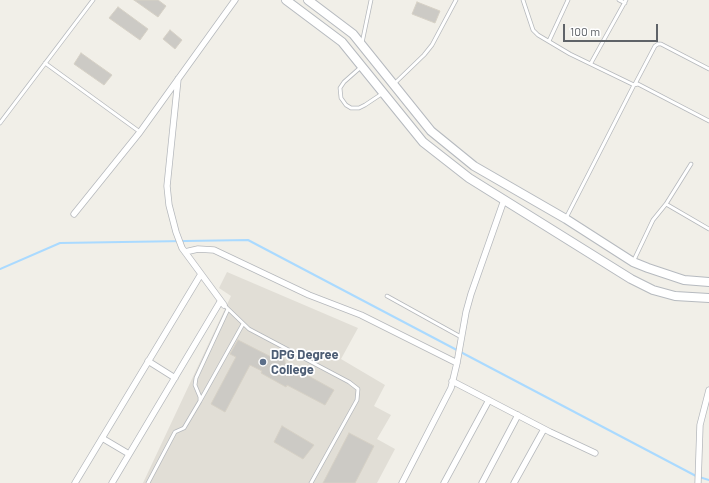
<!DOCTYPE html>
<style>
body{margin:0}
#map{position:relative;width:709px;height:483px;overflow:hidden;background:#f1efe8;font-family:Barlow,sans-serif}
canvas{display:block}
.scale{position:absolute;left:563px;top:24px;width:95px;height:18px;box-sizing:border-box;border:2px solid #5f6368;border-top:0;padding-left:5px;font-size:12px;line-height:14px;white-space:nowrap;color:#5f6368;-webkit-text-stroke:3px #fff;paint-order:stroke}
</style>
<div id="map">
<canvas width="709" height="483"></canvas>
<div class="scale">100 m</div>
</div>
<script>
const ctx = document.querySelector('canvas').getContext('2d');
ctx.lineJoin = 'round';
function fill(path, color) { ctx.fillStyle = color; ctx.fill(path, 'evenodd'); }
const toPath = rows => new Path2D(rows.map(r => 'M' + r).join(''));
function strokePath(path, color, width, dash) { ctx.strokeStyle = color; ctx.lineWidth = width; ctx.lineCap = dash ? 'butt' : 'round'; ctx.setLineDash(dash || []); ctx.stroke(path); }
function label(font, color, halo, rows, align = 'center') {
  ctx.font = font + ' Barlow,sans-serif'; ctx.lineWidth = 3.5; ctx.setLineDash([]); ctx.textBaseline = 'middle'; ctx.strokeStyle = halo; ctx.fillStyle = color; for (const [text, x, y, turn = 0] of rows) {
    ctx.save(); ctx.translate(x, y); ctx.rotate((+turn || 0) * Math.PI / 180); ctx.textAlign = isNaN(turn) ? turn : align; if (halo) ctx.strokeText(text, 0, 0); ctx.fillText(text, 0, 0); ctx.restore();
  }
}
const education = toPath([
 [227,272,358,328,341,359,385,385,374,406,391,415,377,439,395,449,377,483,143,483,231,296,219,288]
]);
const stream = toPath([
 [0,269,60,243,248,240,696,476,709,480]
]);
const building = toPath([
 [134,0,158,0,166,6,158,17,134,0],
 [417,2,440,11,435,23,412,14,417,2],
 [118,7,148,29,140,40,109,18,118,7],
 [170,30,182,40,175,49,163,39,170,30],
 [81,53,112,75,104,85,74,64,81,53],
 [238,340,277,360,278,357,283,357,285,361,285,363,334,390,325,405,287,385,286,387,261,373,262,371,250,365,225,412,211,404,236,357,230,354,238,340],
 [282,426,314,445,303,459,274,442,282,426],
 [349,433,374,446,355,483,323,483,349,433]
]);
const lane = toPath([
 [523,0,533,30,538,35,570,54,634,85],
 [619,0,625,3],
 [549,41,568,0],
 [362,43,371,0],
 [45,63,140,132],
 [591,63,626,0],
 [361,67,344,82,340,88,341,98,346,105,351,108,359,108,365,105,383,93],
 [395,83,424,55,432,45,456,0],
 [635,84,655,46,658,44,661,44,709,69],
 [0,123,93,0],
 [666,204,709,229],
 [566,218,634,85,638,84,709,121],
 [633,262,653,220,666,204,691,164],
 [387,296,461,337],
 [224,305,249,329,349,382,358,389,357,400,311,483],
 [200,401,243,324],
 [148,483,175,432,184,428,200,401,200,397,195,385,196,378,228,309]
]);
const street = toPath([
 [178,79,167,186,169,205,176,232,182,248,224,305],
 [74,214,140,132,235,0],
 [185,252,198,249,214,250,309,295,361,315,457,363],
 [148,361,175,378],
 [452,381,550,432,595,453],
 [102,438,129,454],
 [75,483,201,274],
 [112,483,220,302],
 [402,483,451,388,457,363,466,312,471,294,504,200],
 [444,483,489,400],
 [482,483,518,415],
 [514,483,544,429],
 [698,483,700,425,709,390]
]);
const secondary = toPath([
 [286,0,342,42,423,142,469,178,631,279,653,290,675,296,709,298],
 [308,0,353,34,431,131,474,166,566,219,633,262,648,268,684,280,709,282]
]);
const markers = [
 [263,362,4,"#5c6f8a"]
];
const serviceNames = [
 ["DPG Degree",271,355],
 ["College",271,370]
];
fill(education, '#e1ded6');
strokePath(stream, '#aadaff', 2);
fill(building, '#cccac5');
strokePath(building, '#d6d1c6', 1);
strokePath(lane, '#b5b8bc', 4.5);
strokePath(street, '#b5b8bc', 7);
strokePath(secondary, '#b6babf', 10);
strokePath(lane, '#fff', 3);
strokePath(street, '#fff', 5.5);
strokePath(secondary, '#fff', 8);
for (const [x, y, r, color] of markers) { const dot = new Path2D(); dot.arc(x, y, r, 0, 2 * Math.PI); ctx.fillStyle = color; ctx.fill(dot); strokePath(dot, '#fff', 1.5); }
label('bold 13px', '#4e5e75', '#fff', serviceNames, 'left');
</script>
